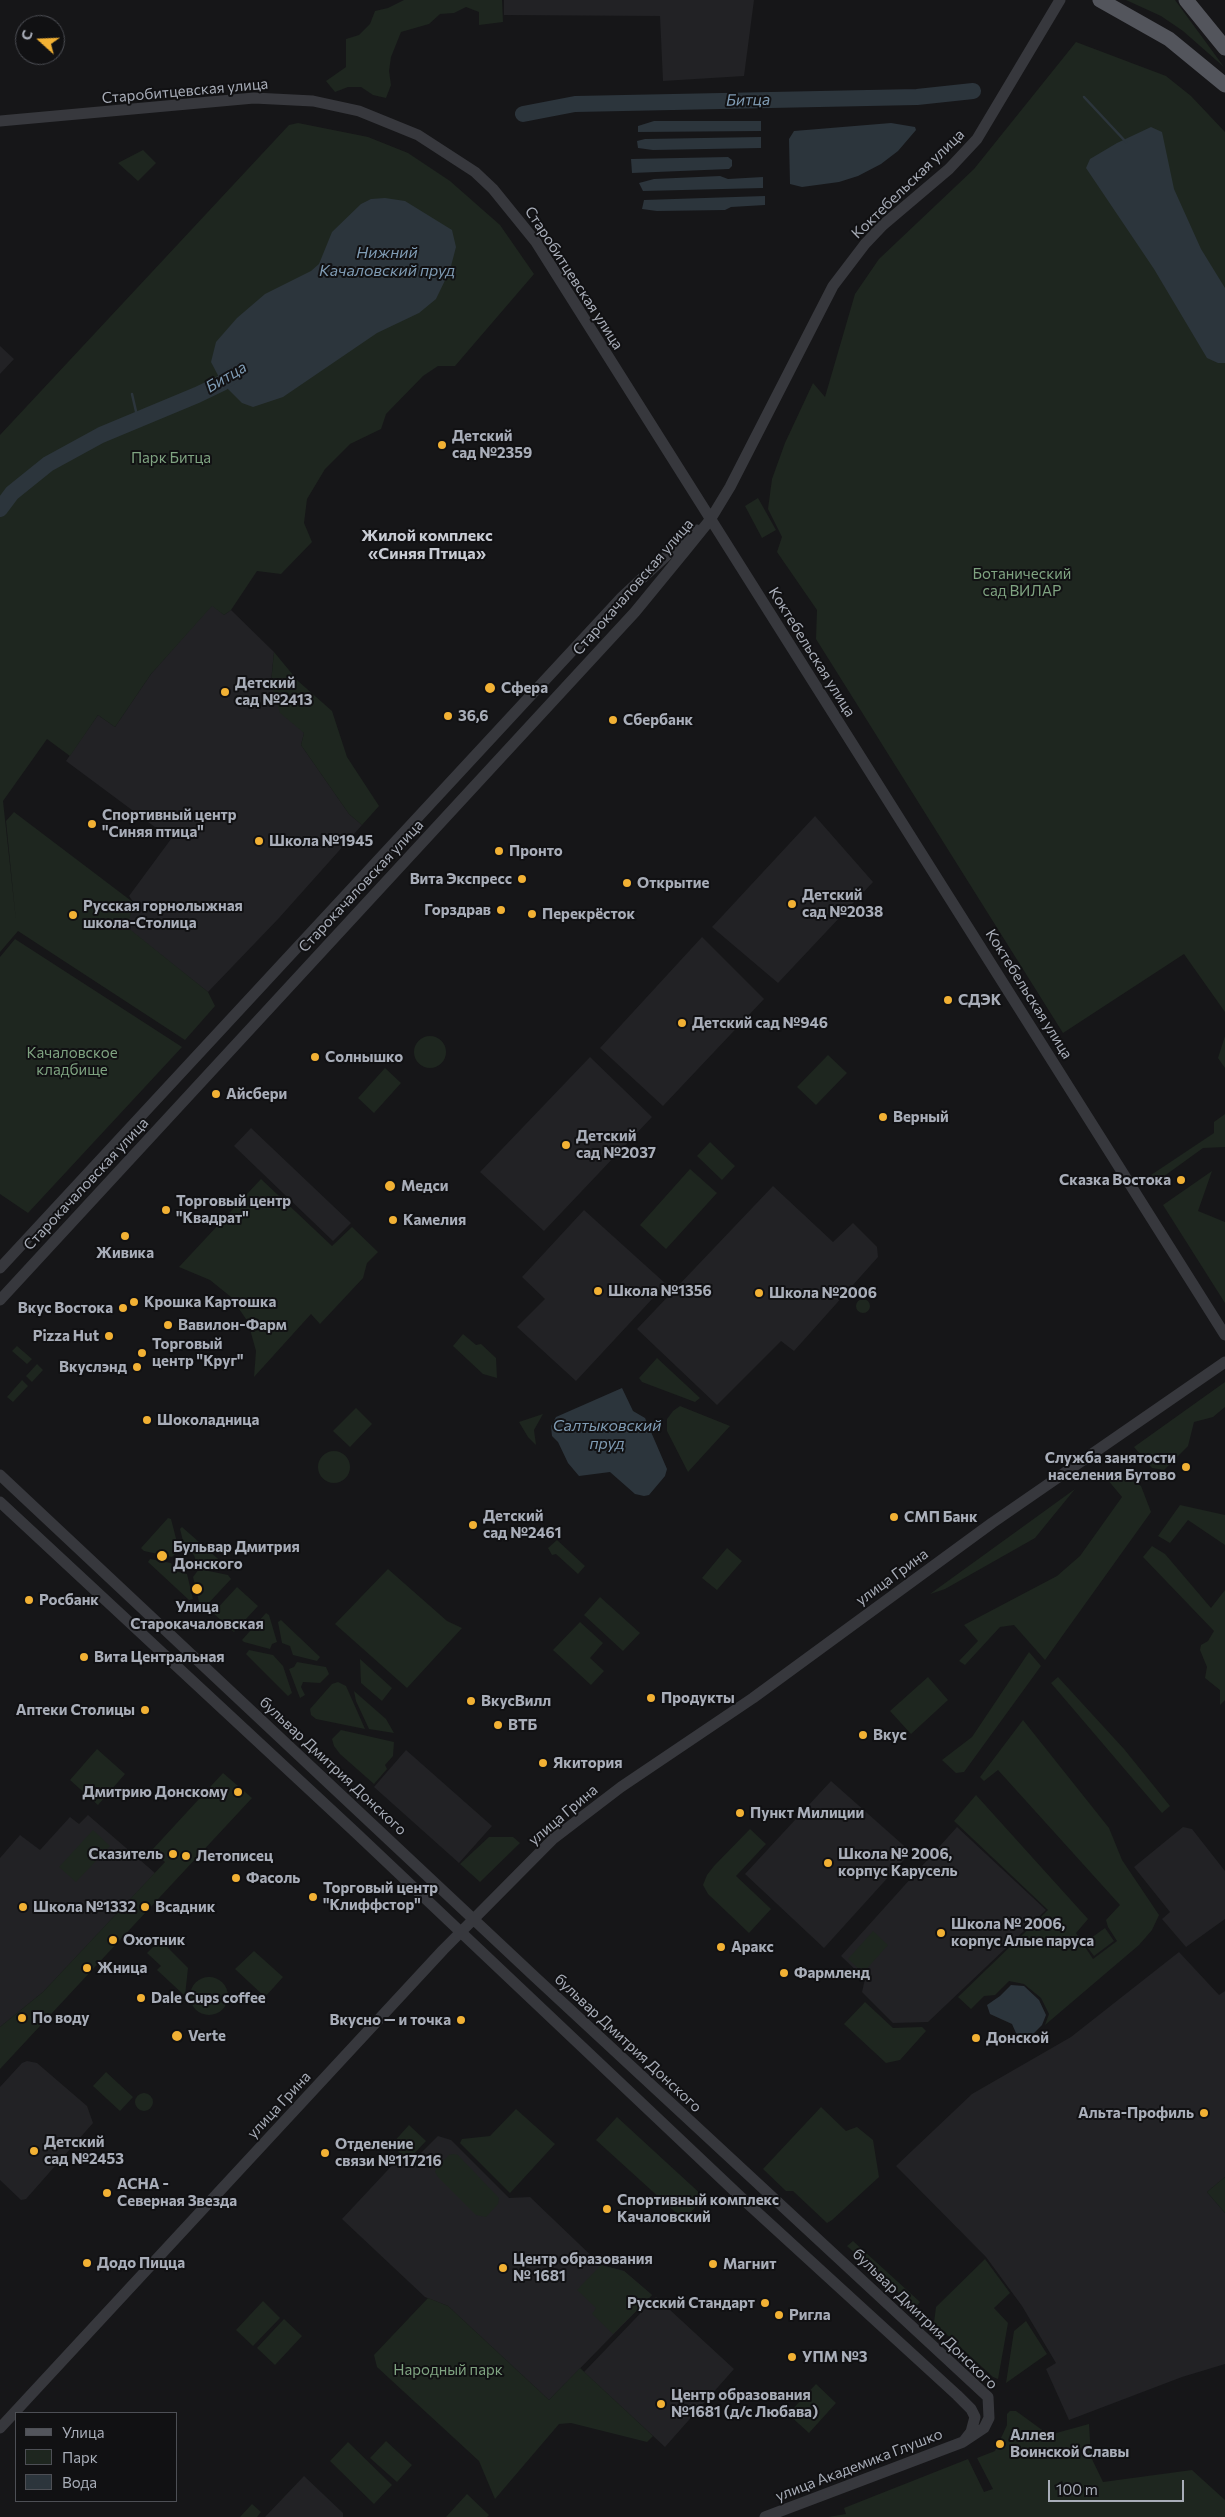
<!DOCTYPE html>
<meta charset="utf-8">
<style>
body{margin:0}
#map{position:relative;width:1225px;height:2517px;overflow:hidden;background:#161618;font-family:Commissioner,sans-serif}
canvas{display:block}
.legend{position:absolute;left:15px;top:2412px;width:162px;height:90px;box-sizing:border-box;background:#111113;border:1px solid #4d4f55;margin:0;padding:6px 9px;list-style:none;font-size:15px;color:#a8adb8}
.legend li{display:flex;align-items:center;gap:10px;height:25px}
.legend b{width:25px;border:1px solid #4d4f55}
.north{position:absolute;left:15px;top:15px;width:50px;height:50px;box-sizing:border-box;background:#111113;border:1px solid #4d4f55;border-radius:50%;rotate:290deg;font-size:14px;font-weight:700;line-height:20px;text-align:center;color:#a8adb8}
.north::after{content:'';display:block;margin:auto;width:18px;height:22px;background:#f2b134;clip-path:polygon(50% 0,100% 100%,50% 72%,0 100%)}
.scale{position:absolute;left:1048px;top:2480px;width:136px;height:22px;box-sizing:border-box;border:2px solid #a8adb8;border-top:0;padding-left:6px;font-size:15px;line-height:18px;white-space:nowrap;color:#a8adb8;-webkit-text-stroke:4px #111113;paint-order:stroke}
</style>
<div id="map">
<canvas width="1225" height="2517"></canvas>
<ul class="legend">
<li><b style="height:6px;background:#53555c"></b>Улица</li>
<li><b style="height:14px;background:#1e261f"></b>Парк</li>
<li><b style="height:14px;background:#2c353c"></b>Вода</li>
</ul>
<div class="north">С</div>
<div class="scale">100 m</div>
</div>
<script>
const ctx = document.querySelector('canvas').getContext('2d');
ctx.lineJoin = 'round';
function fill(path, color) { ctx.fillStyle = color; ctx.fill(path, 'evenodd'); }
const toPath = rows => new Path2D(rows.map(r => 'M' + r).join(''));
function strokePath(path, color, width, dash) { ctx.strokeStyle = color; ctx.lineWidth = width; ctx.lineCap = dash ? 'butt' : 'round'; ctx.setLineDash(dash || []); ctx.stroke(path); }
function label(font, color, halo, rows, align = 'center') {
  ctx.font = font + ' Commissioner,sans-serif'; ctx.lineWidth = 4; ctx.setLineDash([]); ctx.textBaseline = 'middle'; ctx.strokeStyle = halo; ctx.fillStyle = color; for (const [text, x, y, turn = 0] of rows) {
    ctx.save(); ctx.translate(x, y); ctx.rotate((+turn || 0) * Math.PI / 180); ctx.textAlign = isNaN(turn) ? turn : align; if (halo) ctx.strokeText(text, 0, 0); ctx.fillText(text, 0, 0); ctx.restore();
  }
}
const built = toPath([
 [504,0,754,0,744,76,663,81,660,16,504,15],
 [0,346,14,359,0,374],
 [212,605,224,615,231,610,274,652,271,683,304,733,301,745,349,814,362,825,279,918,208,992,126,927,134,903,129,896,171,839,66,761,98,715,115,727,151,674],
 [815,816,873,882,778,983,712,927],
 [702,937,764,999,663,1106,600,1048],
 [590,1057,652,1117,544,1231,480,1172],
 [251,1128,351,1223,333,1241,234,1146],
 [773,1186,833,1242,853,1223,877,1247,878,1257,794,1351,781,1341,717,1405,637,1329],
 [584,1210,666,1284,576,1381,517,1327,545,1299,522,1277],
 [406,1750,492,1826,459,1863,374,1787],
 [831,1781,911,1852,824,1948,745,1874],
 [88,1815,155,1873,43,1992,0,2027,0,1858,20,1835,40,1850,70,1817,79,1824],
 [957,1827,1046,1910,928,2022,893,2023,862,1992,865,1979,841,1956],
 [1183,1827,1192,1829,1225,1871,1225,1919,1186,1947,1162,1919,1170,1912,1134,1867],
 [1179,1952,1219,1995,1225,1991,1225,2177,1207,2192,1225,2213,1225,2364,1182,2377,1069,2420,1046,2369,1056,2363,1022,2306,986,2257,896,2166,972,2094,1071,2037],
 [27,2061,37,2063,87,2106,93,2123,26,2199,21,2200,0,2180,0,2087,22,2063],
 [438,2136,451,2140,509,2198,530,2197,601,2265,624,2271,652,2295,549,2400,448,2306,425,2297,342,2219,399,2158,408,2166],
 [656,2297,734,2369,665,2447,584,2372],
 [304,2476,343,2513,343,2517,265,2517]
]);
const green = toPath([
 [404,0,502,0,503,22,479,25,479,12,466,7,454,13,440,14,429,24,401,32,391,57,389,71,391,85,386,98,373,95,361,87,348,87,335,92,326,81,346,67,346,39,359,35,370,24,375,11,388,8],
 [1126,0,1175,0,1224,67,1183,31,1161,16],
 [1076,42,1166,76,1191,96,1225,132,1225,1012,1184,954,1063,1033,816,639,817,610,777,552,782,537,768,509,772,479,785,443,813,383,825,397,855,294,879,259,974,169],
 [298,123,368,137,408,153,450,181,500,225,534,274,455,366,438,366,423,376,386,414,381,429,350,444,325,469,307,499,304,523,312,542,281,574,257,571,231,610,224,615,212,606,151,674,115,727,98,715,70,756,47,739,3,801,16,921,6,821,14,812,134,903,127,927,208,992,215,1006,185,1040,18,931,0,952,0,435,289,125],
 [143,150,156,163,138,181,118,163],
 [758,498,776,530,762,538,745,506],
 [274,652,298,681,332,711,347,757,379,806,362,825,349,814,301,745,304,733,280,713,271,683],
 [15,939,182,1047,28,1213,0,1194,0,957],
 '414 1052a16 16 0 1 1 32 0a16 16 0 1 1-32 0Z',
 [1225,1036,1225,1068,1218,1058],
 [828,1055,847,1073,816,1105,797,1087],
 [385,1068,401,1083,374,1113,358,1098],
 [1225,1114,1225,1147,1203,1148,1156,1182,1151,1175,1214,1133,1214,1122],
 [710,1142,735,1166,722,1180,697,1156],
 [690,1169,717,1193,666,1249,640,1225],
 [1212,1171,1198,1211,1225,1222,1225,1303,1163,1205],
 [261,1179,332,1246,352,1227,378,1252,367,1263,363,1278,320,1324,311,1314,254,1377,256,1351,248,1322,231,1297,210,1280,179,1267],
 '856 1306a7 7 0 1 1 14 0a7 7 0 1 1-14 0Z',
 [463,1334,476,1345,481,1344,496,1358,497,1378,483,1374,453,1346],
 [17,1346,32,1359,27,1364,12,1351],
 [657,1358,700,1398,695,1402,642,1382,639,1378],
 [37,1364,43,1370,32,1382,26,1376],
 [22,1380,28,1386,13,1402,7,1397],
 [1225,1382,1225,1407,1213,1417,1194,1422,1188,1446,1164,1470,1152,1468,1134,1447],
 [680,1406,730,1426,688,1472,667,1431,667,1419,673,1411],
 [356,1408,372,1424,350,1447,333,1431],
 [543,1414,534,1430,536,1445,528,1437,519,1422],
 '318 1467a16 16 0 1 1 32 0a16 16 0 1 1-32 0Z',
 [1119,1473,1141,1486,1151,1512,1045,1660,1014,1625,1000,1627,965,1665,959,1661,978,1641,964,1625,1057,1576,1080,1556,1122,1497,1107,1479],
 [1075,1489,1035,1538,945,1589,930,1594],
 [1180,1505,1225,1515,1225,1545,1188,1520,1170,1543,1158,1536],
 [168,1518,171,1519,179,1550,172,1557,144,1551,141,1548],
 [182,1527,225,1565,221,1568,196,1562,194,1555,185,1549,180,1529],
 [557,1540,585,1566,578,1574,556,1554,552,1555,548,1548],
 [1152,1546,1165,1554,1211,1608,1225,1590,1225,1700,1220,1705,1220,1690,1205,1678,1207,1667,1200,1650,1201,1645,1208,1641,1214,1631,1143,1557],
 [727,1548,742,1561,717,1590,702,1578],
 [150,1559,171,1563,175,1571,187,1574,193,1599,189,1600,148,1562],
 [199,1569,228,1575,231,1579,204,1608,200,1606,193,1577],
 [388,1569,447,1621,462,1628,407,1688,335,1624],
 [237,1587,258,1606,234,1632,213,1613],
 [600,1597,640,1633,623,1651,584,1615],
 [266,1613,269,1615,277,1642,272,1644,270,1649,244,1642,242,1640],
 [281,1620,320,1657,317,1661,293,1655,290,1646,282,1643,278,1622],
 [580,1622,603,1643,590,1658,604,1671,591,1685,553,1650],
 [249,1650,273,1655,283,1666,292,1693,288,1696,246,1654],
 [1029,1652,1041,1666,964,1772,956,1773,942,1760,972,1737],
 [360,1659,392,1688,382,1701,361,1683],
 [297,1662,326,1667,329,1674,320,1683,303,1682,301,1687,305,1695,300,1698,289,1669,294,1667],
 [928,1677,948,1700,911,1734,890,1711],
 [1058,1677,1124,1749,1170,1806,1162,1813,1051,1683],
 [338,1682,346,1686,365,1729,316,1719,311,1715,310,1709,332,1684],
 [354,1691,386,1719,394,1733,369,1729,356,1701],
 [1023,1720,1109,1828,1122,1860,1159,1915,1152,1930,1139,1945,1045,2025,1049,2014,1041,1998,1024,1984,1009,1981,995,1995,984,1996,971,2009,958,1997,1048,1910,954,1821,976,1795,1088,1919,1076,1933,1093,1959,1117,1941,1108,1927,1106,1920,1120,1905,998,1770,984,1781,980,1777],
 [341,1730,394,1742,393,1756,385,1765,387,1769,374,1784,340,1754,334,1746,332,1739],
 [97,1749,125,1774,98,1805,70,1780],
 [223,1773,252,1798,0,2069,0,2027,43,1992,165,1862,152,1850],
 [750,1829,766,1844,736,1876,771,1909,749,1933,708,1894,703,1885,707,1875,714,1866],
 [93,1830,110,1846,76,1882,59,1867],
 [489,1837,513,1837,520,1843,480,1882,460,1864],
 [1105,1928,1114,1941,1094,1956,1084,1943],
 [873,1931,888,1945,863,1973,848,1959],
 [160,1940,188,1968,185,1996,157,1970,161,1966,147,1953],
 [254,1951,283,1977,265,1997,235,1969],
 '190 1996a19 19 0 1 1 38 0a19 19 0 1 1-38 0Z',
 [865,2002,893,2028,922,2027,926,2031,900,2060,886,2063,844,2024],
 [106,2072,133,2097,120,2111,93,2086],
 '135 2102a9 9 0 1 1 18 0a9 9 0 1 1-18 0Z',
 [821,2107,846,2131,857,2127,873,2140,879,2177,832,2220,827,2223,793,2191,786,2191,763,2169],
 [516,2109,555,2144,510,2193,460,2143,462,2139,490,2136],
 [617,2117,704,2197,684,2220,596,2140],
 [409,2125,426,2141,408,2160,391,2145],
 [453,2154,458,2155,499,2198,498,2204,486,2217,476,2215,438,2177,435,2172,437,2167,449,2155],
 [1225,2177,1225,2213,1207,2192],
 [853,2241,920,2302,915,2308,847,2246],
 [985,2259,1010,2293,994,2308,1008,2323,998,2379,993,2377,934,2323,936,2307],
 [601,2265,624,2271,652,2295,613,2334,592,2314,596,2308,577,2290],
 [428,2298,448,2306,549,2400,580,2368,653,2436,647,2442,571,2423,559,2424,495,2499,479,2461,377,2367,374,2355],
 [263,2301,280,2318,253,2346,236,2330],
 [284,2319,302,2336,275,2365,257,2348],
 [1026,2321,1047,2354,1006,2383,1014,2331],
 [816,2384,836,2403,809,2433,788,2414],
 [1010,2411,1016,2411,1049,2435,1089,2424,1091,2457,1103,2482,1192,2470,1225,2500,1225,2517,828,2517,846,2514,844,2508,968,2459,984,2492,993,2489,977,2458,995,2451,1007,2425,1007,2414],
 [386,2441,412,2465,397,2482,370,2458],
 [348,2442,392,2485,374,2504,330,2461],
 [467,2494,489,2515,487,2517,446,2517],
 [252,2504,261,2512,257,2517,240,2517]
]);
const water = toPath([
 [654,121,761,121,761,131,638,132,638,126],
 [891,123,915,127,916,130,898,151,881,164,858,176,839,182,802,187,790,184,789,139,794,131],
 [1151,127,1162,132,1174,189,1201,249,1225,288,1225,363,1218,363,1207,358,1154,269,1086,168,1090,159,1117,143],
 [761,137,761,148,653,150,638,148,637,141,645,139],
 [728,157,732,160,732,166,729,169,632,173,631,159],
 [720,176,728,179,763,177,763,188,643,191,639,183,654,179],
 [765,196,765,205,731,207,725,210,657,211,642,209,644,200],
 [385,198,405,201,452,230,456,247,450,270,436,299,419,313,377,333,283,397,253,407,242,403,222,383,211,362,216,342,237,318,265,294,311,271,319,264,332,232,361,204,371,199],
 [622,1388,633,1411,645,1418,667,1469,665,1476,649,1495,644,1496,635,1494,610,1472,579,1476,568,1463,558,1442,552,1436,551,1426,556,1417],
 [1011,1985,1024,1986,1039,2000,1046,2015,1042,2025,1030,2037,1023,2039,1016,2033,1012,2024,990,2014,987,2005,1000,1996]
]);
const stream = toPath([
 [1084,97,1126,142],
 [132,394,138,420]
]);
const river = toPath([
 [523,114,575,104,917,97,973,91],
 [0,509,12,493,48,464,101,435,197,395,222,383,240,370]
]);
const minor = toPath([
 [0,121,254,98,313,101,359,111,418,135,475,172,493,189,536,242,1225,1335],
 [0,1268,622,597,679,544,697,530],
 [0,1300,635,612,685,551,710,520,730,487,833,286,865,244,883,225,949,169,977,139,1060,0],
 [0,1475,535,1977,988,2397,989,2418,984,2428,963,2442,765,2517],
 [0,1502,355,1832,746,2202,957,2395,971,2409,975,2417,971,2432,964,2441],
 [0,2428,443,1950,553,1839,621,1787,753,1698,992,1523,1225,1362]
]);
const major = toPath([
 [1100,0,1169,39,1225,85],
 [1186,0,1225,48]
]);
const markers = [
 [442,445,5,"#f2b134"],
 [490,688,6,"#f2b134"],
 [225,692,5,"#f2b134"],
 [448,716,5,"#f2b134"],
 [613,720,5,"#f2b134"],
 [92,824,5,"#f2b134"],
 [259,841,5,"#f2b134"],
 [499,851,5,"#f2b134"],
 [522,879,5,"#f2b134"],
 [627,883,5,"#f2b134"],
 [792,904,5,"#f2b134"],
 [501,910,5,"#f2b134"],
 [532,914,5,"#f2b134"],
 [73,915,5,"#f2b134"],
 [948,1000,5,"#f2b134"],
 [682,1023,5,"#f2b134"],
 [315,1057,5,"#f2b134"],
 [216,1094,5,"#f2b134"],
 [883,1117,5,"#f2b134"],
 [566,1145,5,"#f2b134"],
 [1181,1180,5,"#f2b134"],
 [390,1186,6,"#f2b134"],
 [166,1210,5,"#f2b134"],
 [393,1220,5,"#f2b134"],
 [125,1236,5,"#f2b134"],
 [598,1291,5,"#f2b134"],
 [759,1293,5,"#f2b134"],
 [134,1302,5,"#f2b134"],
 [123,1308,5,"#f2b134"],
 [168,1325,5,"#f2b134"],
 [109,1336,5,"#f2b134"],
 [142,1353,5,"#f2b134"],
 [137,1367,5,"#f2b134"],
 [147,1420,5,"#f2b134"],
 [1186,1467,5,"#f2b134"],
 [894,1517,5,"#f2b134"],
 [473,1525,5,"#f2b134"],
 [162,1556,6,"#f2b134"],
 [197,1589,6,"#f2b134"],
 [29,1600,5,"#f2b134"],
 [84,1657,5,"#f2b134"],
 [651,1698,5,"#f2b134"],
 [471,1701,5,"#f2b134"],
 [145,1710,5,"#f2b134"],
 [498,1725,5,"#f2b134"],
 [863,1735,5,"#f2b134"],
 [543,1763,5,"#f2b134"],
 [238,1792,5,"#f2b134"],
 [740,1813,5,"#f2b134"],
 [173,1854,5,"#f2b134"],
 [186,1856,5,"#f2b134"],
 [828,1863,5,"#f2b134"],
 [236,1878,5,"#f2b134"],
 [313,1897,5,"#f2b134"],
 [23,1907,5,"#f2b134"],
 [145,1907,5,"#f2b134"],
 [941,1933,5,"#f2b134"],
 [113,1940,5,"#f2b134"],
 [721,1947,5,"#f2b134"],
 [87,1968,5,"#f2b134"],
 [784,1973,5,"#f2b134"],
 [141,1998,5,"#f2b134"],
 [22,2018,5,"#f2b134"],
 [461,2020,5,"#f2b134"],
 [177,2036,6,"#f2b134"],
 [976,2038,5,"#f2b134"],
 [1204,2113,5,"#f2b134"],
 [34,2151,5,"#f2b134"],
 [325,2153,5,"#f2b134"],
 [107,2193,5,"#f2b134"],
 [607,2209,5,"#f2b134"],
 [87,2263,5,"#f2b134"],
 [713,2264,5,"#f2b134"],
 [503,2268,5,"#f2b134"],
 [765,2303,5,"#f2b134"],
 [779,2315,5,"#f2b134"],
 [792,2357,5,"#f2b134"],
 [661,2404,5,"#f2b134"],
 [1000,2444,5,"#f2b134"]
];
const streetNames = [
 ["Старобитцевская улица",185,91,-5],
 ["Коктебельская улица",908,184,-44],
 ["Старобитцевская улица",574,278,57],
 ["Старокачаловская улица",633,587,-49],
 ["Коктебельская улица",812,652,58],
 ["Старокачаловская улица",361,886,-47],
 ["Коктебельская улица",1029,994,58],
 ["Старокачаловская улица",86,1184,-47],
 ["улица Грина",892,1577,-36],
 ["бульвар Дмитрия Донского",333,1766,43],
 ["улица Грина",563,1815,-40],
 ["бульвар Дмитрия Донского",628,2043,43],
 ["улица Грина",279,2105,-47],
 ["бульвар Дмитрия Донского",925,2319,44],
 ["улица Академика Глушко",859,2465,-21]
];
const poiNames = [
 ["Детский",452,436],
 ["сад №2359",452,453],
 ["Детский",235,683],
 ["сад №2413",235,700],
 ["Сфера",501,688],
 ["36,6",458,716],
 ["Сбербанк",623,720],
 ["Спортивный центр",102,815],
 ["\"Синяя птица\"",102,832],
 ["Школа №1945",269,841],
 ["Пронто",509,851],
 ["Вита Экспресс",512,879,"right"],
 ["Открытие",637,883],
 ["Детский",802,895],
 ["сад №2038",802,912],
 ["Русская горнолыжная",83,906],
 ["школа-Столица",83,923],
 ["Горздрав",491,910,"right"],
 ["Перекрёсток",542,914],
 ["СДЭК",958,1000],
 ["Детский сад №946",692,1023],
 ["Солнышко",325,1057],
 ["Айсбери",226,1094],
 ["Верный",893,1117],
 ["Детский",576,1136],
 ["сад №2037",576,1153],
 ["Сказка Востока",1171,1180,"right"],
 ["Медси",401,1186],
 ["Торговый центр",176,1201],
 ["\"Квадрат\"",176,1218],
 ["Камелия",403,1220],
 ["Живика",125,1253,"center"],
 ["Школа №1356",608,1291],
 ["Школа №2006",769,1293],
 ["Крошка Картошка",144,1302],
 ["Вкус Востока",113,1308,"right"],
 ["Вавилон-Фарм",178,1325],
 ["Pizza Hut",99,1336,"right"],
 ["Торговый",152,1344],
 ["центр \"Круг\"",152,1361],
 ["Вкуслэнд",127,1367,"right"],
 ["Шоколадница",157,1420],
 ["Служба занятости",1176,1458,"right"],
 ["населения Бутово",1176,1475,"right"],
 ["Детский",483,1516],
 ["сад №2461",483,1533],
 ["СМП Банк",904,1517],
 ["Бульвар Дмитрия",173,1547],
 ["Донского",173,1564],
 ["Росбанк",39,1600],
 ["Улица",197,1607,"center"],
 ["Старокачаловская",197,1624,"center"],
 ["Вита Центральная",94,1657],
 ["Продукты",661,1698],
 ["ВкусВилл",481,1701],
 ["Аптеки Столицы",135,1710,"right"],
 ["ВТБ",508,1725],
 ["Вкус",873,1735],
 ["Якитория",553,1763],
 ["Дмитрию Донскому",228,1792,"right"],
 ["Пункт Милиции",750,1813],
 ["Сказитель",163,1854,"right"],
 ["Школа № 2006,",838,1854],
 ["корпус Карусель",838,1871],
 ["Летописец",196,1856],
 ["Фасоль",246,1878],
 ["Торговый центр",323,1888],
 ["\"Клиффстор\"",323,1905],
 ["Школа №1332",33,1907],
 ["Всадник",155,1907],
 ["Школа № 2006,",951,1924],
 ["корпус Алые паруса",951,1941],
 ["Охотник",123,1940],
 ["Аракс",731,1947],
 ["Жница",97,1968],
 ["Фармленд",794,1973],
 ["Dale Cups coffee",151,1998],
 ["По воду",32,2018],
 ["Вкусно — и точка",451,2020,"right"],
 ["Verte",188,2036],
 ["Донской",986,2038],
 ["Альта-Профиль",1194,2113,"right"],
 ["Детский",44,2142],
 ["сад №2453",44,2159],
 ["Отделение",335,2144],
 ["связи №117216",335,2161],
 ["АСНА -",117,2184],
 ["Северная Звезда",117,2201],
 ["Спортивный комплекс",617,2200],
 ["Качаловский",617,2217],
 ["Центр образования",513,2259],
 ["№ 1681",513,2276],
 ["Додо Пицца",97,2263],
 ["Магнит",723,2264],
 ["Русский Стандарт",755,2303,"right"],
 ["Ригла",789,2315],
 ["УПМ №3",802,2357],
 ["Центр образования",671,2395],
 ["№1681 (д/с Любава)",671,2412],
 ["Аллея",1010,2435],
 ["Воинской Славы",1010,2452]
];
const parkNames = [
 ["Парк Битца",171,458],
 ["Ботанический",1022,574],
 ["сад ВИЛАР",1022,591],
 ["Качаловское",72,1053],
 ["кладбище",72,1070],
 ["Народный парк",448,2370]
];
const waterNames = [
 ["Битца",748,100,-1],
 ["Нижний",387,253],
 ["Качаловский пруд",387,271],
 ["Битца",226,377,-31],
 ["Салтыковский",607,1426],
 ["пруд",607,1444]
];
const neighbourhoodNames = [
 ["Жилой комплекс",427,536],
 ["«Синяя Птица»",427,554]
];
fill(built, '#222225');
fill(green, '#1e261f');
fill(water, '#2c353c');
strokePath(stream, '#2c353c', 2.5);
strokePath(river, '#2c353c', 16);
strokePath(minor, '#37383d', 11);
strokePath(major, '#53555c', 15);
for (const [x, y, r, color] of markers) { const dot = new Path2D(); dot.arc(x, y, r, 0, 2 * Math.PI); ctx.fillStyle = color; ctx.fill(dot); strokePath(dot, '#111113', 2); }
label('15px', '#a8adb8', '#111113', streetNames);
label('bold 15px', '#a8adb8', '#111113', poiNames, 'left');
label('15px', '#7fa381', '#111113', parkNames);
label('italic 16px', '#7f9bb3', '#111113', waterNames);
label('bold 16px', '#c9ccd4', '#111113', neighbourhoodNames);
</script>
